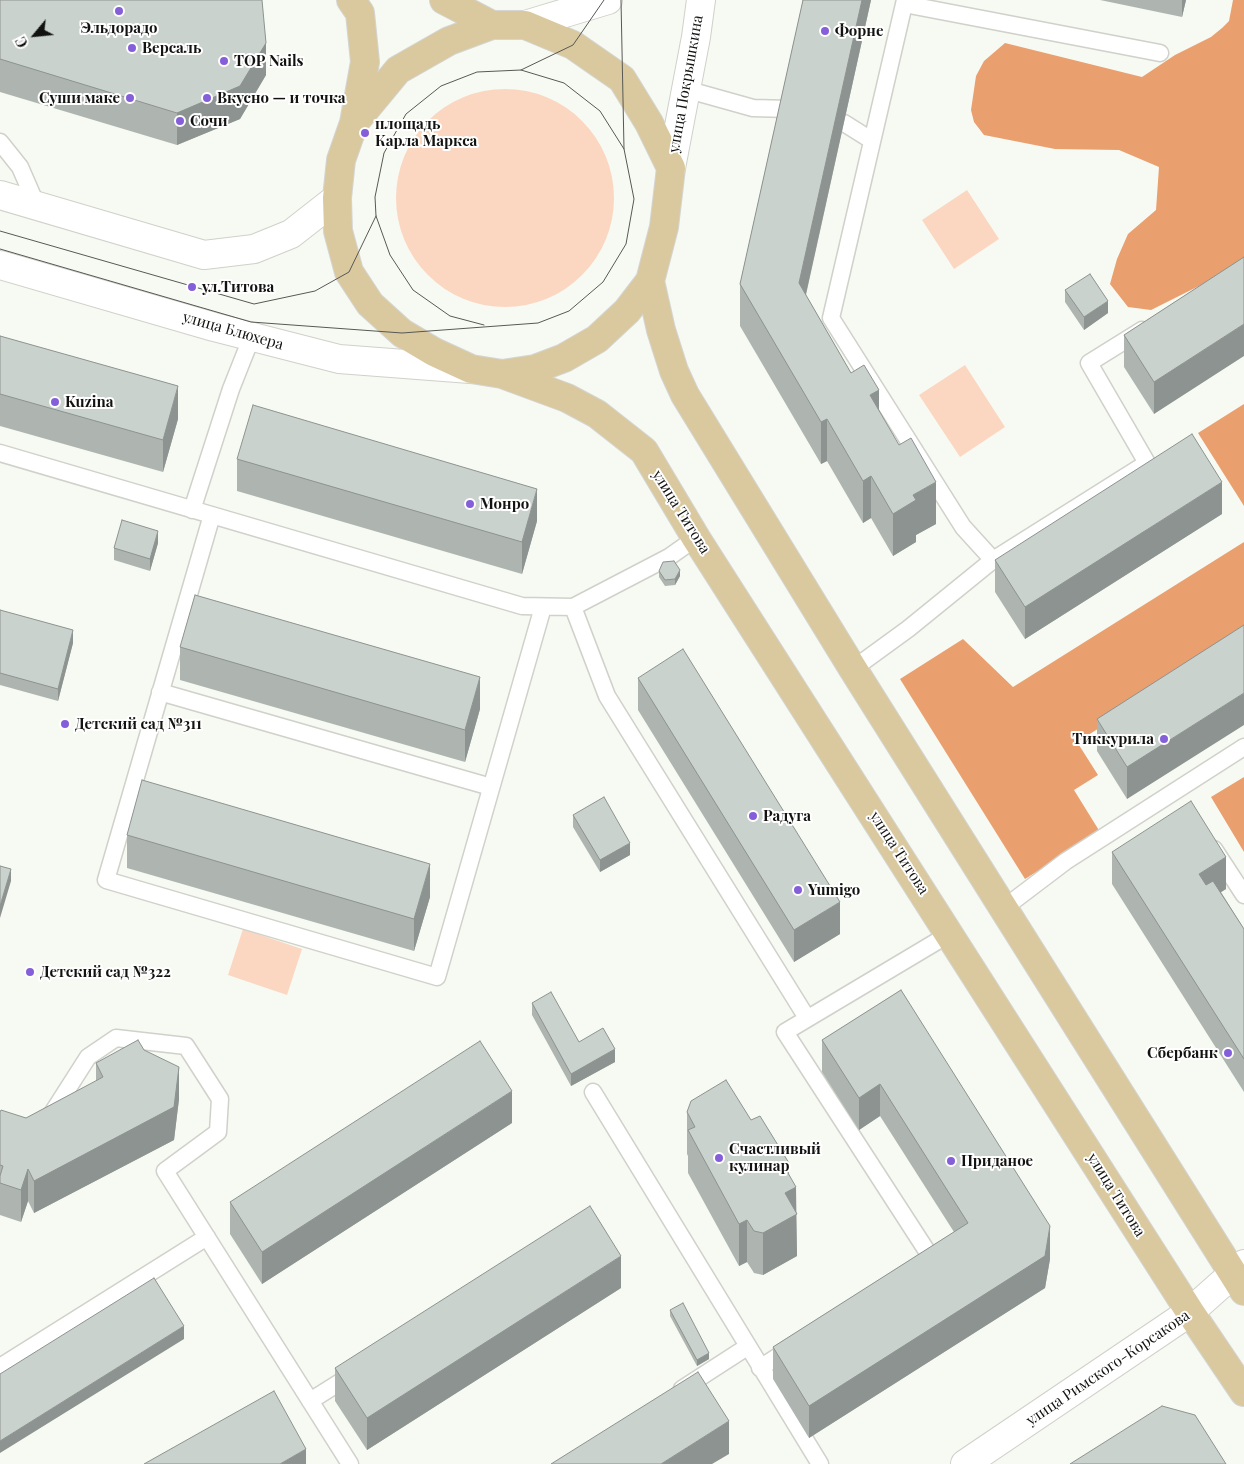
<!DOCTYPE html>
<meta charset="utf-8">
<style>
body{margin:0}
#map{position:relative;width:1244px;height:1464px;overflow:hidden;background:#f7faf2;font-family:"Playfair Display",serif}
canvas{display:block}
.north{position:absolute;left:10px;top:10px;width:50px;height:50px;-webkit-text-stroke:4px #fff;paint-order:stroke;rotate:242deg;font-size:14px;font-weight:700;line-height:20px;text-align:center;color:#121310}
.north::after{content:'';display:block;margin:auto;width:18px;height:22px;background:#121310;clip-path:polygon(50% 0,100% 100%,50% 72%,0 100%)}
</style>
<div id="map">
<canvas width="1244" height="1464"></canvas>
<div class="north">С</div>
</div>
<script>
const ctx = document.querySelector('canvas').getContext('2d');
ctx.lineJoin = 'round';
function fill(path, color) { ctx.fillStyle = color; ctx.fill(path, 'evenodd'); }
const toPath = rows => new Path2D(rows.map(r => 'M' + r).join(''));
function strokePath(path, color, width, dash) { ctx.strokeStyle = color; ctx.lineWidth = width; ctx.lineCap = dash ? 'butt' : 'round'; ctx.setLineDash(dash || []); ctx.stroke(path); }
function label(font, color, halo, rows, align = 'center') {
  ctx.font = font + ' "Playfair Display",serif'; ctx.lineWidth = 4; ctx.setLineDash([]); ctx.textBaseline = 'middle'; ctx.strokeStyle = halo; ctx.fillStyle = color; for (const [text, x, y, turn = 0] of rows) {
    ctx.save(); ctx.translate(x, y); ctx.rotate((+turn || 0) * Math.PI / 180); ctx.textAlign = isNaN(turn) ? turn : align; if (halo) ctx.strokeText(text, 0, 0); ctx.fillText(text, 0, 0); ctx.restore();
  }
}
const green = toPath([
 '396 198a109 109 0 1 1 218 0a109 109 0 1 1-218 0Z',
 [967,190,999,239,954,269,922,220],
 [965,365,1005,427,960,457,919,395],
 [243,929,302,949,287,995,228,975]
]);
const forest = toPath([
 [1233,0,1244,0,1244,259,1205,283,1151,310,1128,307,1110,284,1117,259,1128,234,1156,210,1159,167,1119,150,1055,149,984,135,974,122,971,110,976,76,984,61,1005,43,1142,77,1175,55,1211,37,1222,28,1229,21],
 [1244,404,1244,506,1198,433],
 [1244,542,1244,637,1077,742,1098,775,1074,790,1100,832,1025,879,900,679,963,639,1013,687],
 [1244,777,1244,852,1211,797]
]);
const lane = toPath([
 [905,0,831,318,963,527,993,560],
 [904,4,1160,53],
 [685,89,753,108,789,109],
 [844,123,871,140],
 [0,142,20,167,37,206],
 [0,453,522,606,573,607,669,557,696,538],
 [192,510,231,389,252,336],
 [212,515,106,880,437,977,543,607],
 [573,607,607,696,807,1018],
 [853,669,908,629,993,560,1147,463,1089,363,1142,330],
 [160,692,491,787],
 [1214,849,1244,895],
 [1004,908,1066,861,1244,747],
 [593,1092,820,1464],
 [49,1118,88,1057,116,1038,186,1046,220,1099,218,1132,165,1171,350,1464],
 [924,1264,932,1259,785,1032,951,933],
 [0,1367,207,1237],
 [760,1368,791,1348],
 [682,1389,747,1347],
 [310,1401,353,1374]
]);
const secondary = toPath([
 [525,25,608,0],
 [671,168,696,37,701,0],
 [0,195,204,255,254,249,291,234,337,198],
 [0,265,214,327,339,359,470,369],
 [965,1464,1190,1312,1244,1264]
]);
const primary = toPath([
 [351,0,360,13,365,62,354,123,341,160,337,198,338,231,349,272,370,304,402,333,434,352,471,369,502,374,535,369,564,358,597,339,627,311,650,281,664,227,671,168,649,123,622,79,573,45,525,25,492,25,449,41,398,70,354,123],
 [444,0,492,25],
 [650,281,661,330,674,371,685,395,853,669,1244,1291],
 [502,374,567,398,597,414,644,451,696,538,1190,1312,1244,1392]
]);
const tram = toPath([
 [521,70,573,45,604,0],
 [0,231,254,304,315,291,349,272,376,216],
 [0,249,251,322,402,333,538,323,569,311,603,282,626,244,634,199,624,149,621,0],
 [484,325,450,316,413,290,390,255,376,216,375,197,384,153,406,114,441,86,477,72,521,70,564,83,600,111,624,149]
]);
const wall = toPath([
 [0,0,266,75,240,119,177,145,0,92],
 [803,0,871,0,806,295,851,373,936,524,916,535,916,542,893,556,871,518,863,523,827,461,821,464,740,326,740,284],
 [1100,0,1186,0,1182,17],
 [1244,257,1154,414,1124,367,1124,335],
 [1065,290,1108,313,1084,330,1065,302],
 [0,336,178,419,163,472,0,426],
 [237,459,537,521,522,574,237,491],
 [1222,514,1025,639,995,592,995,560],
 [158,543,150,571,114,560,114,548],
 [659,571,680,576,675,585,665,586,659,577],
 [0,610,73,643,58,701,0,685],
 [1244,625,1127,799,1097,751,1097,719],
 [180,647,480,709,465,762,180,680],
 [638,678,840,934,794,962,638,710],
 [573,815,630,855,600,872,573,827],
 [127,835,430,897,414,951,127,868],
 [1112,852,1226,889,1221,892,1244,929,1244,1092,1112,884],
 [901,990,1050,1259,1045,1288,809,1438,773,1379,773,1347,954,1232,880,1116,859,1130,822,1072,822,1040],
 [532,1003,579,1042,615,1062,571,1086,532,1015],
 [144,1050,179,1099,174,1140,34,1213,28,1201,21,1222,0,1215,0,1112,26,1118,96,1081,96,1063],
 [687,1112,751,1120,789,1175,796,1213,797,1256,763,1275,754,1273,747,1262,739,1266,688,1173,688,1156,687,1154],
 [512,1123,262,1284,230,1234,230,1202],
 [621,1288,367,1450,335,1401,335,1368],
 [670,1310,709,1359,697,1366,670,1316]
]);
const shadedWall = toPath([
 [862,0,871,0,799,325,799,283],
 [1182,0,1186,0,1182,17],
 [266,43,266,75,240,119,177,145,177,113],
 [1108,301,1108,313,1084,330,1084,317],
 [1244,324,1244,356,1154,414,1154,382],
 [178,386,178,419,163,472,163,440],
 [879,390,879,432,870,395],
 [827,419,827,461,821,464,821,422],
 [871,476,871,518,863,523,863,481],
 [936,482,936,524,916,535,916,542,893,556,893,514,913,495],
 [1222,482,1222,514,1025,639,1025,607],
 [537,489,537,521,522,574,522,542],
 [158,531,158,543,150,571,150,559],
 [680,570,680,576,675,585,675,579],
 [73,630,73,643,58,701,58,689],
 [480,677,480,709,465,762,465,730],
 [1244,693,1244,725,1127,799,1127,767],
 [630,843,630,855,600,872,600,860],
 [1226,857,1226,889,1199,906,1199,874],
 [430,864,430,897,414,951,414,919],
 [11,869,11,881,0,918,0,906],
 [840,902,840,934,794,962,794,930],
 [615,1049,615,1062,571,1086,571,1074],
 [179,1067,179,1099,174,1140,34,1213,34,1181],
 [880,1084,880,1116,859,1130,859,1098],
 [512,1091,512,1123,262,1284,262,1252],
 [789,1163,789,1191,796,1187,797,1256,763,1275,763,1233,784,1166],
 [28,1169,28,1201,21,1222,21,1190],
 [747,1220,747,1262,739,1266,739,1224],
 [1050,1226,1050,1259,1045,1288,809,1438,809,1406],
 [621,1256,621,1288,367,1450,367,1418],
 [184,1326,184,1339,0,1453,0,1441],
 [709,1353,709,1359,697,1366,697,1360],
 [729,1421,729,1454,712,1464,661,1464],
 [306,1449,306,1464,280,1464]
]);
const building = toPath([
 [0,0,262,0,266,43,240,86,177,113,0,59,0,0],
 [803,0,862,0,799,283,851,373,864,365,879,390,870,395,899,445,911,438,936,482,913,495,916,500,893,514,871,476,863,481,827,419,821,422,740,284,803,0],
 [1244,257,1244,324,1154,382,1124,335,1244,257],
 [1090,274,1108,301,1084,317,1065,290,1090,274],
 [0,336,178,386,163,440,0,394,0,336],
 [253,405,537,489,522,542,237,459,253,405],
 [1192,434,1222,482,1025,607,995,560,1192,434],
 [122,520,158,531,150,559,114,548,122,520],
 [674,561,680,570,675,579,665,580,659,571,663,562,674,561],
 [195,595,480,677,465,730,180,647,195,595],
 [0,610,73,630,58,689,0,673,0,610],
 [1244,625,1244,693,1127,767,1097,719,1244,625],
 [683,649,840,902,794,930,638,678,683,649],
 [142,780,430,864,414,919,127,835,142,780],
 [604,797,630,843,600,860,573,815,604,797],
 [1191,801,1226,857,1199,874,1206,885,1213,881,1244,929,1244,1059,1112,852,1191,801],
 [0,866,11,869,0,906,0,866],
 [901,990,1050,1226,1045,1256,809,1406,773,1347,968,1223,880,1084,859,1098,822,1040,901,990],
 [551,992,579,1042,603,1028,615,1049,571,1074,532,1003,551,992],
 [138,1040,144,1050,179,1067,174,1107,34,1181,28,1169,21,1190,0,1183,0,1176,3,1166,0,1165,0,1112,1,1110,26,1118,103,1077,96,1063,138,1040],
 [480,1041,512,1091,262,1252,230,1202,480,1041],
 [726,1080,751,1120,760,1116,789,1163,784,1166,796,1187,785,1193,797,1214,763,1233,754,1231,747,1220,739,1224,688,1130,695,1127,687,1112,691,1101,726,1080],
 [590,1206,621,1256,367,1418,335,1368,590,1206],
 [154,1278,184,1326,0,1441,0,1374,154,1278],
 [683,1303,709,1353,697,1360,670,1310,683,1303],
 [698,1372,729,1421,661,1464,551,1464,698,1372],
 [274,1391,306,1449,280,1464,144,1464,274,1391],
 [1162,1406,1195,1415,1226,1464,1070,1464,1162,1406]
]);
const markers = [
 [119,11,5,"#845fd9"],
 [825,31,5,"#845fd9"],
 [132,48,5,"#845fd9"],
 [224,61,5,"#845fd9"],
 [130,98,5,"#845fd9"],
 [207,98,5,"#845fd9"],
 [180,121,5,"#845fd9"],
 [365,133,5,"#845fd9"],
 [192,287,5,"#845fd9"],
 [55,402,5,"#845fd9"],
 [470,504,5,"#845fd9"],
 [65,724,5,"#845fd9"],
 [1164,739,5,"#845fd9"],
 [753,816,5,"#845fd9"],
 [798,890,5,"#845fd9"],
 [30,972,5,"#845fd9"],
 [1228,1053,5,"#845fd9"],
 [719,1158,5,"#845fd9"],
 [951,1161,5,"#845fd9"]
];
const poiNames = [
 ["Эльдорадо",119,28,"center"],
 ["Форне",835,31],
 ["Версаль",142,48],
 ["TOP Nails",234,61],
 ["Суши маке",120,98,"right"],
 ["Вкусно — и точка",217,98],
 ["Сочи",190,121],
 ["площадь",375,124],
 ["Карла Маркса",375,141],
 ["ул.Титова",202,287],
 ["Kuzina",65,402],
 ["Монро",480,504],
 ["Детский сад №311",75,724],
 ["Тиккурила",1154,739,"right"],
 ["Радуга",763,816],
 ["Yumigo",808,890],
 ["Детский сад №322",40,972],
 ["Сбербанк",1218,1053,"right"],
 ["Счастливый",729,1149],
 ["кулинар",729,1166],
 ["Приданое",961,1161]
];
const streetNames = [
 ["улица Покрышкина",686,84,-80],
 ["улица Блюхера",233,331,16],
 ["улица Титова",681,512,58],
 ["улица Титова",899,853,57],
 ["улица Титова",1116,1195,58],
 ["улица Римского-Корсакова",1108,1368,-34]
];
fill(green, '#fbd7c2');
fill(forest, '#ea9f6f');
strokePath(lane, '#cfd1ca', 19);
strokePath(secondary, '#cfd1ca', 30);
strokePath(primary, '#d4d5d4', 30);
strokePath(lane, '#fff', 16);
strokePath(secondary, '#fff', 28);
strokePath(primary, '#dac99e', 28);
strokePath(tram, '#575854', 1);
fill(wall, '#aeb5b0');
fill(shadedWall, '#8d9390');
fill(building, '#cad2cd');
strokePath(building, '#8d9390', 1);
for (const [x, y, r, color] of markers) { const dot = new Path2D(); dot.arc(x, y, r, 0, 2 * Math.PI); ctx.fillStyle = color; ctx.fill(dot); strokePath(dot, '#fff', 2); }
label('bold 15px', '#121310', '#fff', poiNames, 'left');
label('15px', '#121310', '#fff', streetNames);
</script>
